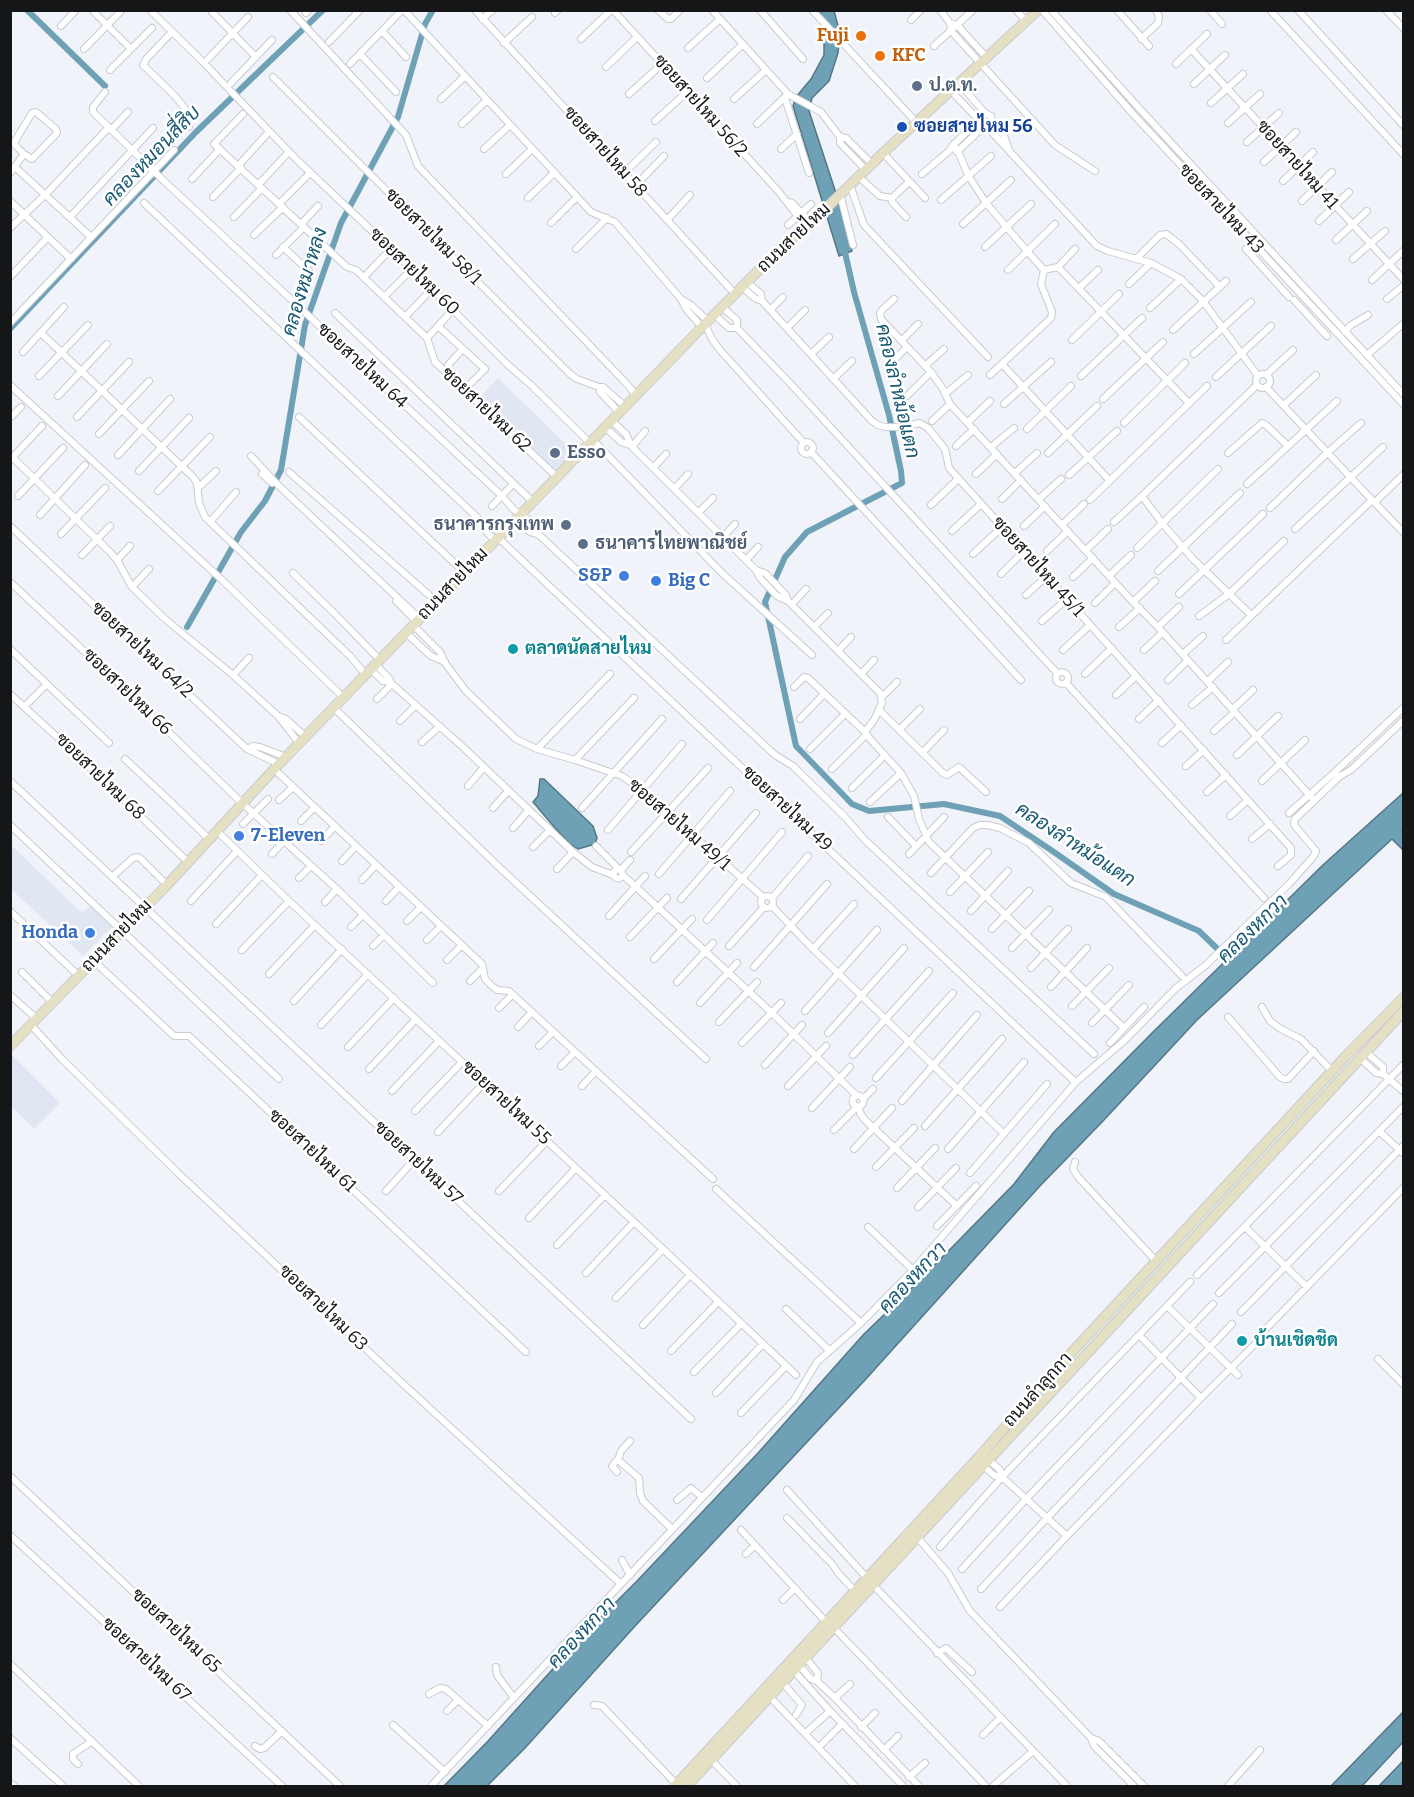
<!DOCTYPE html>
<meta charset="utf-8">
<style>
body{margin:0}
#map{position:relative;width:1414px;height:1797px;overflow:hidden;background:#f0f3f9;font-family:Bitter,serif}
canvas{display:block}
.frame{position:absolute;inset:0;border:12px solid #151617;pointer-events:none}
</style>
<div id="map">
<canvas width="1414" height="1797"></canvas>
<div class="frame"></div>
</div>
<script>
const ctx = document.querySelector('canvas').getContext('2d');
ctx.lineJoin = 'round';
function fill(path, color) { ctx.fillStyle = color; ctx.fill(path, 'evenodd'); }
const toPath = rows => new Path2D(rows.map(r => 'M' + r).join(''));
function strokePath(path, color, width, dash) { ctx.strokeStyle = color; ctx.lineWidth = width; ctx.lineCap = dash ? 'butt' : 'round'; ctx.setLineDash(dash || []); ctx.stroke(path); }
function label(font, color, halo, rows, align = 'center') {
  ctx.font = font + ' Bitter,Sarabun,serif'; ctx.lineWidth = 5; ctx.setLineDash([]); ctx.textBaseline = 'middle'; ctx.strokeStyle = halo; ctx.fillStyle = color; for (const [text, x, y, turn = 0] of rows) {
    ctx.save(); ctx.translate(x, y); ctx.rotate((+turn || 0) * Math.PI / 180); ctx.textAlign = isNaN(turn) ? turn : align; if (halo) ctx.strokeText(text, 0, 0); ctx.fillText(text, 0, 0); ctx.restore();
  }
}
const built = toPath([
 [498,378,578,456,557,477,476,401],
 [10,844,82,913,91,905,113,926,83,956,11,889],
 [11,1054,60,1103,34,1129,11,1106]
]);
const water = toPath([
 [820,11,834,11,840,33,838,53,829,81,812,98,809,111,835,190,852,251,839,256,793,106,796,97,811,79,824,55,824,29,820,11],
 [540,779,544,779,593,826,597,838,595,844,578,849,569,843,555,828,533,802,538,796,540,779],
 [1403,793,1403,828,1402,830,1403,832,1403,850,1392,839,1197,1020,1103,1121,1039,1187,865,1380,636,1625,525,1748,487,1786,444,1786,488,1741,587,1631,637,1581,758,1453,864,1334,918,1282,1014,1184,1054,1132,1152,1033,1324,864,1403,793],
 [1403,1712,1403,1742,1362,1786,1331,1786,1403,1712],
 [1403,1761,1403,1786,1379,1786,1403,1761]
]);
const canal = toPath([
 [27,10,105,86],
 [844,248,854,292,889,415,901,471,902,483,807,532,785,557,765,602,796,746,852,804,869,811,944,804,1000,816,1051,850,1114,894,1199,931,1232,963],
 [10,329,196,132,323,10],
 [187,627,241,532,265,501,281,470,305,325,341,223,398,117,425,24,433,10]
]);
const minor = toPath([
 [92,10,131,49],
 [150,10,202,61,296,159,409,266,507,364,531,385,590,443],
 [213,10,212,12,256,57],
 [290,10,406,135,418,166,625,382,637,396],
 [404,10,591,212,615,222,681,299,686,309,702,327],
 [475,10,735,294],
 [613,10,779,192,806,227],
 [658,10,668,19,671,19,680,10],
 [712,10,788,94,821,112,840,137,840,143,866,170],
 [760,10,803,59],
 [812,10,917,123],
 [940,10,950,23,957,25,987,58],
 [1016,10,1026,21],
 [1042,10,1133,114,1404,405],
 [1051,10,1138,107,1404,395],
 [1117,10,1149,46],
 [1210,10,1222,24],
 [1270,10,1404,155],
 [1298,10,1404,126],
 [1386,10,1404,29],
 [306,13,308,10],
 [555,13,558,10],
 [482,19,493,10],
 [911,20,921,10],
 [950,23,951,31,1055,145,1095,171],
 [61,26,76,10],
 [382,31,406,57],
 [172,32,147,58,143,65,174,95,184,107,188,114,189,127],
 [581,39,611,10],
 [1141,39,1158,23,1159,16,1156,10],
 [329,42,360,10],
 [504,43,532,17],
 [934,46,973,10],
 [688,48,720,19],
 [84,49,122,10],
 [1191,49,1404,280],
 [360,54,396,92],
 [208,59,248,17],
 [350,64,402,10],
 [1176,64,1207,34],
 [606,67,637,37],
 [110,70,152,28],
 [273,77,569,373,577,379,599,387,603,387,626,407],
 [707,78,743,44],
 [231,83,272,40],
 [959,83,985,113,991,116,992,120,991,124,985,127,979,124,978,119,980,115,985,113],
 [1194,84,1225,55],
 [951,91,978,119],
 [105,92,93,107,93,112,164,181,501,495,514,510,521,514,536,527,538,534,775,755,793,766,845,817,865,840,1094,1054],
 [629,94,662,64],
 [785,98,809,173],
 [441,99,465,76],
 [734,99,766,70],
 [1211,103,1243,74],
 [243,114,214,144,347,267,356,270,427,338,435,362,557,477],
 [655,121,687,92],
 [992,123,1004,136,1009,150],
 [1228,123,1260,94],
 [462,124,487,100],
 [757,124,787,95],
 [987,127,1097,246,1108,251,1151,263,1181,279,1203,301,1258,376],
 [111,130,128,112],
 [840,137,846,138,872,164],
 [1247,142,1279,113],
 [953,145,958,151,968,175,986,203,1027,251,1044,270,1058,267,1189,403],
 [484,149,510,125],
 [781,149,797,134],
 [956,151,958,151,983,127],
 [883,153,925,198],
 [1264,162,1296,132],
 [238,166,266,135],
 [15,167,91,237],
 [10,173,24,154,15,145,15,141,32,113,36,112,56,129,57,133,32,159,24,154],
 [624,173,656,142],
 [506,174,532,149],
 [922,174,949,151,953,145,978,121],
 [859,177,880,196,892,198],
 [192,179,220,149],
 [1283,181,1313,152],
 [258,185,286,155],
 [850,185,864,225,988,357],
 [635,186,664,156],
 [840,194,853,245],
 [213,197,241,168],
 [528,198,554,173],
 [941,200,991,156],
 [10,201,71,259],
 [1302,201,1332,172],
 [788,202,792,203,811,223],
 [144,203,481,521,486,531,495,541,498,541],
 [279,204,307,176],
 [70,217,153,128],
 [234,217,262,188],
 [906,217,892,202,892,198,909,182],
 [667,220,690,195],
 [1319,221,1349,192],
 [551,223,577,197],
 [301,224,318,206],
 [963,224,1011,180],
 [788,225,811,204],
 [10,228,46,194,109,127],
 [254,235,283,207],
 [1336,240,1367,211],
 [283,247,310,272],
 [985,247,1031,204],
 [576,249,607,218],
 [1246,249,1289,297],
 [276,255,304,227],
 [1137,258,1160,235,1166,234,1179,244,1220,287],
 [1353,259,1385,231],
 [305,267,318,253],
 [1058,267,1075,249],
 [1008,270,1055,224],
 [10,277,48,237],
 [364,277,387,253],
 [1372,280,1403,251],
 [747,282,761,294,762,301,872,421,878,425,885,427,900,427,920,423,928,428,945,449,949,468,1291,848,1291,855,1278,866],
 [1129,284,1151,263],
 [742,287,756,299,762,301],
 [1079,288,1098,270],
 [384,297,408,273],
 [681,299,691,305,708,321],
 [894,299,882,310,880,313,881,319,931,372,943,389,950,404,1133,602,1158,627,1314,800],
 [1387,299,1404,285],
 [1294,300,1327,336],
 [722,307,737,320,737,328],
 [1150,308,1181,279],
 [770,310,783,297],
 [335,313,533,502],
 [714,314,729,328,737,328,787,380,1057,673],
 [405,317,428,293],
 [10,323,174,150],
 [705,324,712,339,720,350,804,443],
 [438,326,485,369,470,384],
 [787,328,805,310],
 [1173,330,1226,281],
 [1345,332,1351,325,1368,315],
 [41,333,193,477,197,483,199,503,205,517,350,656,366,675],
 [427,338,449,314],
 [1072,340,1119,294],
 [901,341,918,324],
 [23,352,64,307],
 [811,354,829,337],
 [1194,354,1251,302],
 [1367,355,1404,323],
 [890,364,907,347],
 [1002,364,1110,481],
 [448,365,463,349],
 [925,366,944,349],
 '1256 381a7 7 0 1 1 14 0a7 7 0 1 1-14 0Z',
 [990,375,1051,318,1052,312,1041,284,1044,270],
 [1266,375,1293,350],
 [39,376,88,325],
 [1081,376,1142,318],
 [1216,377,1271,326],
 [833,379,852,361],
 [10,385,221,579,344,698],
 [599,387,600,392,620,413],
 [945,394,968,375],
 [58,396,107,344],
 [907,396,931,372],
 [1103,399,1163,342],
 [1004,404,1051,362],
 [1284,405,1316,375],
 [77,417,129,362],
 [299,417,464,572],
 [10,418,21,407],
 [612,421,626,434,632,447,756,570,760,578,777,596,788,601],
 [932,421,950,404],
 [968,422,990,401],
 [1124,423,1185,363],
 [605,427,621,442,630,445],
 [1027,429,1071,386],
 [99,434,149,381],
 [593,440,721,572,812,655],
 '801 448a6 6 0 1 1 12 0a6 6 0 1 1-12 0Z',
 [956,446,974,429],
 [632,447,645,431],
 [991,447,1014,428],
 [811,452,1021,680],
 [1048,453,1097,406],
 [1228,453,1262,423,1266,425,1288,446],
 [10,455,110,552,117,560,132,587,165,619,233,675,278,716,299,743],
 [118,455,170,399],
 [251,456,278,485,420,619],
 [11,459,42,426],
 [653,468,666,454],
 [139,471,189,418],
 [289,472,437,602],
 [1015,473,1037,453],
 [262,474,272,483],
 [976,474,997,454],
 [1069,475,1117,431],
 [1247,484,1337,401],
 [198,488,216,471],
 [674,489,688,474],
 [158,491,210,437],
 [18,496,63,448],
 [1002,499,1021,480],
 [1039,499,1061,479],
 [1090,500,1207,386],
 [1372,500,1404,533],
 [1375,502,1404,474],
 [931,505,958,479],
 [492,506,512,485],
 [1270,508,1327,453,1361,423],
 [698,513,713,498],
 [40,515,85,465],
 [516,517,530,532,538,534],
 [481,521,489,523,501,534,501,540,510,549,1072,1079],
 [210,522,236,492],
 [1114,522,1142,496],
 [1062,525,1084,504],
 [10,526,247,749,279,764],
 [1024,526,1045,506],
 [1295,529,1383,447],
 [952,531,981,504],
 [61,534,105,488],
 [723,537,735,524],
 [1137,548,1218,469],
 [1086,550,1108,529],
 [1047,551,1068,531],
 [973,554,1002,527],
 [82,555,110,526],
 [117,560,130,546],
 [746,560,758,547],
 [756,570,765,573,786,595,788,601,880,693,882,703,874,720,865,732,870,739,901,773,914,796,919,819,929,842,1124,1028],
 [1158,571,1240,493],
 [293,573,335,614,380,660],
 [1001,574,1024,551],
 [1109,576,1131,555],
 [1073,577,1093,558],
 [10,582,114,679,242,803,337,889,433,983],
 [132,587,149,569],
 [1179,594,1263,514],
 [1026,595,1047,576],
 [396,601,417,622],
 [1133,602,1155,581],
 [1095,603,1115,583],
 [792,604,806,589],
 [1251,615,1193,559,1162,523,1142,496,1257,385],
 [1199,616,1229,594,1284,541],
 [1042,621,1067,599],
 [414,626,440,652,445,663,466,691,516,739,537,749,575,760,622,776,642,790,763,897],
 [814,627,828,613],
 [1119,627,1140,608],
 [1158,627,1179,607],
 [406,633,431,656,445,662],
 [1226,640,1372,500,1266,387],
 [10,649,109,743],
 [1063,650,1090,625],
 [1144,650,1163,632],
 [838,651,851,637],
 [1183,654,1203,636],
 [376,665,388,677,392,684,464,748,573,852,592,867,613,875],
 [371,670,383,681,390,682],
 '1056 678a6 6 0 1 1 12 0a6 6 0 1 1-12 0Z',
 [861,674,874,660],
 [1085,674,1112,648],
 [233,675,249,658],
 [1168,680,1188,660],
 [1208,681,1228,662],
 [1066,683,1264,898],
 [794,687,804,677,808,678,865,732],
 [10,694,79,757,188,862],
 [1116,695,1136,676],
 [881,698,897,682],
 [377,699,392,684],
 [1192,705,1213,687],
 [24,707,47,684],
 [334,708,500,868,706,1059],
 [1233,709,1253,690],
 [879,710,943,773,947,775,959,767,986,792],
 [278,716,286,719,306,737],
 [800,719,824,694],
 [1139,719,1159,700],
 [400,721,416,705],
 [899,730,920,709],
 [1214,731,1235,712],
 [422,742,440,726],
 [1162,743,1181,725],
 [247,749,253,746,260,747,286,757],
 [537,749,610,674],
 [810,749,845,714],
 [922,753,944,730],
 [1237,755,1278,716],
 [125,759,172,803,209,839],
 [575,760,634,698],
 [1186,766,1204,750],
 [274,769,482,964,485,979,493,987,497,990,509,991,713,1179],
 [832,769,866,735],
 [1339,777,1335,772,1404,707],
 [10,781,691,1419],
 [1262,781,1305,740],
 [468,786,484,767],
 [852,788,885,755],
 [1207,792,1226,775],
 [279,800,293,787],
 [870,802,901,773],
 [493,808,508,791],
 [582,808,662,719],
 [1289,813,1335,772],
 [1230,816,1248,800],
 [888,817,916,846],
 [301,821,315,807],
 [243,824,268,799],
 [10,825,279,1079],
 [513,828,529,810],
 [608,830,682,744],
 [217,831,289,901,663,1249,796,1375],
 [1252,839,1270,824],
 [321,841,335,826],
 [596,846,619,869],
 [533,847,550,830],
 [631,852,708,768],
 [272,854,284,841],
 [909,854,944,817],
 [342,861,356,846],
 [557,869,573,852],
 '613.5 874a4.5 4.5 0 1 1 9 0a4.5 4.5 0 1 1-9 0Z',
 [621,870,630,860],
 [931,873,973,828,980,825,988,825,1000,828,1029,843,1071,883,1106,897,1182,976],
 [659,874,730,791],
 [623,875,771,1012,857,1096],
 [113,876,133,858,137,857,140,858,167,885],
 [299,878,311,866],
 [362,880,376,865],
 [950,892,988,852],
 '761 902a6 6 0 1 1 12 0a6 6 0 1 1-12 0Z',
 [772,898,808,856],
 [681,899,756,813],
 [191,901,237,851],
 [386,901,399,887],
 [325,902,337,889],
 [772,906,809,945,1003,1133],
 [10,911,79,976],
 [971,911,1008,871],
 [609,916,645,876],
 [707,920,782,832],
 [407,921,421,907],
 [216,924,262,875],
 [351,927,363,915],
 [992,929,1029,891],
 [630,937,667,898],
 [427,940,441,926],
 [373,946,384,935],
 [729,946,764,907],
 [1012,948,1049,910],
 [813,949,854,904],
 [242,950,289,901],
 [654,959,692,919],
 [447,960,462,945],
 [94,961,174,1036,189,1036,526,1352],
 [754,967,827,884],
 [1031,968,1068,929],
 [22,972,53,1003],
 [269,974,315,925],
 [470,981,482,969],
 [677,982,713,943],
 [1051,987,1087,948],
 [10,995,37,1019],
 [294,1001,342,949],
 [700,1003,737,963],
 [1072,1006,1109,968],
 [1262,1007,1270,1021,1281,1029,1301,1039,1332,1071],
 [499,1008,512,995],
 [805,1011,877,930],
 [1228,1017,1280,1077,1284,1079,1288,1079,1314,1051],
 [719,1022,757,982],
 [1092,1023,1129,985],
 [31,1025,61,1058,178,1173,400,1381,621,1584],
 [321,1025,368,974],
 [518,1027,532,1012],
 [828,1033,904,948],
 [742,1043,781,1003],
 [1110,1043,1144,1007],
 [539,1046,553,1032],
 [348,1047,394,998],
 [1365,1051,1383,1067,1383,1074,1404,1092],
 [853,1055,929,971],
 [1359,1057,1376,1073,1383,1074],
 [765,1065,802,1025],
 [561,1066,575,1052],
 [369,1069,416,1019],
 [876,1078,953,993],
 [582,1086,596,1071],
 [788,1086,826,1046],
 [392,1091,439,1041],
 '852.5 1101a5.5 5.5 0 1 1 11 0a5.5 5.5 0 1 1-11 0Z',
 [863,1099,873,1089],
 [902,1101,977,1015],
 [859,1107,860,1113,864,1119,957,1206],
 [812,1108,850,1067],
 [415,1111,462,1062],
 [925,1126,1002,1039],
 [834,1130,857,1107],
 [1379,1131,1404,1154],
 [438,1132,484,1083],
 [854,1149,892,1108],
 [948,1149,1024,1062],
 [1075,1162,1073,1169,1078,1177,1156,1261],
 [876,1167,914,1128],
 [970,1173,1047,1084],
 [897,1188,935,1148],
 [716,1189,861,1323],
 [386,1191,414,1160],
 [499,1191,547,1141],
 [918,1207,956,1168],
 [529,1218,576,1168],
 [937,1226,976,1186],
 [868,1227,913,1270],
 [1245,1227,1307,1287],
 [557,1245,605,1195],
 [586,1273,634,1222],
 [1197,1275,1404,1064],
 [1219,1293,1404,1106],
 [616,1298,663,1249],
 [1167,1306,1238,1375],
 [786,1309,829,1350],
 [1241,1312,1404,1145],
 [643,1325,690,1275],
 [1259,1336,1404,1187],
 [671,1351,718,1302],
 [1378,1359,1404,1385],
 [694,1372,741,1324],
 [716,1393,763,1344],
 [1201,1398,1255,1344],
 [741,1413,786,1366],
 [988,1459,1000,1470,1001,1476,1067,1536],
 [618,1460,621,1451,630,1441],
 [982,1465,995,1476,1001,1476],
 [617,1472,612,1466,616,1461,618,1460,639,1478,640,1493,643,1501,672,1529],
 [10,1476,340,1786],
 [787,1490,867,1578],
 [677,1500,691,1488,702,1497],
 [787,1518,833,1565,838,1573,855,1591],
 [741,1530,826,1622],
 [10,1535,282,1786],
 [917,1537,948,1573,970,1611,1091,1738,1094,1746,1134,1786],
 [940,1547,1002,1477,1190,1282],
 [746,1554,755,1545],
 [622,1560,630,1575],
 [962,1569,1026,1499,1213,1304],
 [873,1585,1067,1786],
 [981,1589,1047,1518,1232,1324],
 [783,1600,795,1588],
 [1000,1607,1067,1536,1201,1398,1139,1335],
 [834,1628,986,1786],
 [937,1653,946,1648,972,1672],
 [806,1658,818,1673,817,1681],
 [10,1664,139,1786],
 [799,1665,811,1679,817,1681,835,1698,919,1786],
 [496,1667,497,1675,514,1698],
 [794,1671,830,1711,903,1786],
 [783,1683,802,1705,796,1715],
 [429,1694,440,1688,446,1689,488,1726],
 [770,1697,855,1786],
 [835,1698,850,1684],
 [594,1705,602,1706,677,1785],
 [447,1711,458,1700],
 [393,1725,445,1772],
 [861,1727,875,1713],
 [808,1731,830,1711],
 [983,1735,1000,1718],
 [10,1738,63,1786],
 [1091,1738,1099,1741,1144,1786],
 [822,1744,842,1724],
 [255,1746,260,1749,264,1748,282,1731],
 [884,1750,898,1736],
 [711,1760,737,1786],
 [78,1764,73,1759,73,1754,91,1742],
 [909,1777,925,1763],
 [10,1783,14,1786],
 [431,1786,794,1400,817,1362,861,1323,913,1270,1076,1082,1125,1040,1176,988,1206,965,1289,884,1313,857,1316,851,1295,826,1294,823,1295,819,1339,777,1352,769,1404,720],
 [993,1786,1033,1751],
 [1228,1786,1260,1750]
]);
const secondary = toPath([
 [10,1046,167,885,279,764,708,321,784,245,811,223,883,153,1038,10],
 [675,1786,978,1458,1037,1390,1345,1057,1404,997],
 [687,1786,1404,1011]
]);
const markers = [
 [861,36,6,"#e8710a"],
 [880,56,6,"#e8710a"],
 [917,86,6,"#5c6f8a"],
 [902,127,6,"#1a4fb4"],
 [555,453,6,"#5c6f8a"],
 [566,525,6,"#5c6f8a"],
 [583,544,6,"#5c6f8a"],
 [624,576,6,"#3f7fe0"],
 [656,581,6,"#3f7fe0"],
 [513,649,6,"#0f9aa8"],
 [239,836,6,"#3f7fe0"],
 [90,933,6,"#3f7fe0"],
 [1242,1341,6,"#0f9aa8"]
];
const foodNames = [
 ["Fuji",849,36],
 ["KFC",892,56,"left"]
];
const serviceNames = [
 ["ป.ต.ท.",929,86],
 ["Esso",567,453],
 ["ธนาคารกรุงเทพ",554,525,"right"],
 ["ธนาคารไทยพาณิชย์",595,544]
];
const streetNames = [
 ["ซอยสายไหม 56/2",700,106,48],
 ["ซอยสายไหม 58",605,152,48],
 ["ซอยสายไหม 41",1297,165,48],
 ["ซอยสายไหม 43",1221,209,47],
 ["ซอยสายไหม 58/1",433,237,45],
 ["ถนนสายไหม",794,238,-43],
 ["ซอยสายไหม 60",414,272,44],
 ["ซอยสายไหม 64",362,366,43],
 ["ซอยสายไหม 62",486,410,43],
 ["ซอยสายไหม 45/1",1038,567,48],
 ["ถนนสายไหม",453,584,-46],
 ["ซอยสายไหม 64/2",142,650,43],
 ["ซอยสายไหม 66",127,692,44],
 ["ซอยสายไหม 68",100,777,44],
 ["ซอยสายไหม 49",787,809,43],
 ["ซอยสายไหม 49/1",679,825,41],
 ["ถนนสายไหม",117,936,-46],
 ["ซอยสายไหม 55",506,1103,43],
 ["ซอยสายไหม 61",312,1151,43],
 ["ซอยสายไหม 57",418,1163,43],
 ["ซอยสายไหม 63",323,1308,44],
 ["ถนนลำลูกกา",1038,1390,-48],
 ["ซอยสายไหม 65",176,1631,43],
 ["ซอยสายไหม 67",146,1660,43]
];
const transitNames = [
 ["ซอยสายไหม 56",914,127]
];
const shopNames = [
 ["S&P",612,576],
 ["Big C",668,581,"left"],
 ["7-Eleven",251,836,"left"],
 ["Honda",78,933]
];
const cultureNames = [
 ["ตลาดนัดสายไหม",525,649],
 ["บ้านเชิดชิด",1254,1341]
];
const waterNames = [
 ["คลองหมอนสี่สิบ",152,156,-46],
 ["คลองหมาหลง",305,282,-73],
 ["คลองลำหม้อแตก",897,391,77],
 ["คลองลำหม้อแตก",1075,845,33],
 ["คลองหกวา",1253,929,-44],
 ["คลองหกวา",913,1278,-47],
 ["คลองหกวา",582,1633,-47]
];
fill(built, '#e0e7f3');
fill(water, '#6ea0b6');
strokePath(water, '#537786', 1.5);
strokePath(canal, '#6ea0b6', 6);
strokePath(minor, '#c8cbd0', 8);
strokePath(secondary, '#c8cbd0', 11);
strokePath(minor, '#fff', 6);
strokePath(secondary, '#e5e0c3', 9);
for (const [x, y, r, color] of markers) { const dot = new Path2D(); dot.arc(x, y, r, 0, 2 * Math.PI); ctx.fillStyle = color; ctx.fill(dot); strokePath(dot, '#fff', 2); }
label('bold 18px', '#c56008', '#fff', foodNames, 'right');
label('bold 18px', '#4e5e75', '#fff', serviceNames, 'left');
label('18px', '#151617', '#fff', streetNames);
label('bold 18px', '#164399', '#fff', transitNames, 'left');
label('bold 18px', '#366cbe', '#fff', shopNames, 'right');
label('bold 18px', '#0d838f', '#fff', cultureNames, 'left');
label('italic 20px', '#195a72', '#fff', waterNames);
</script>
